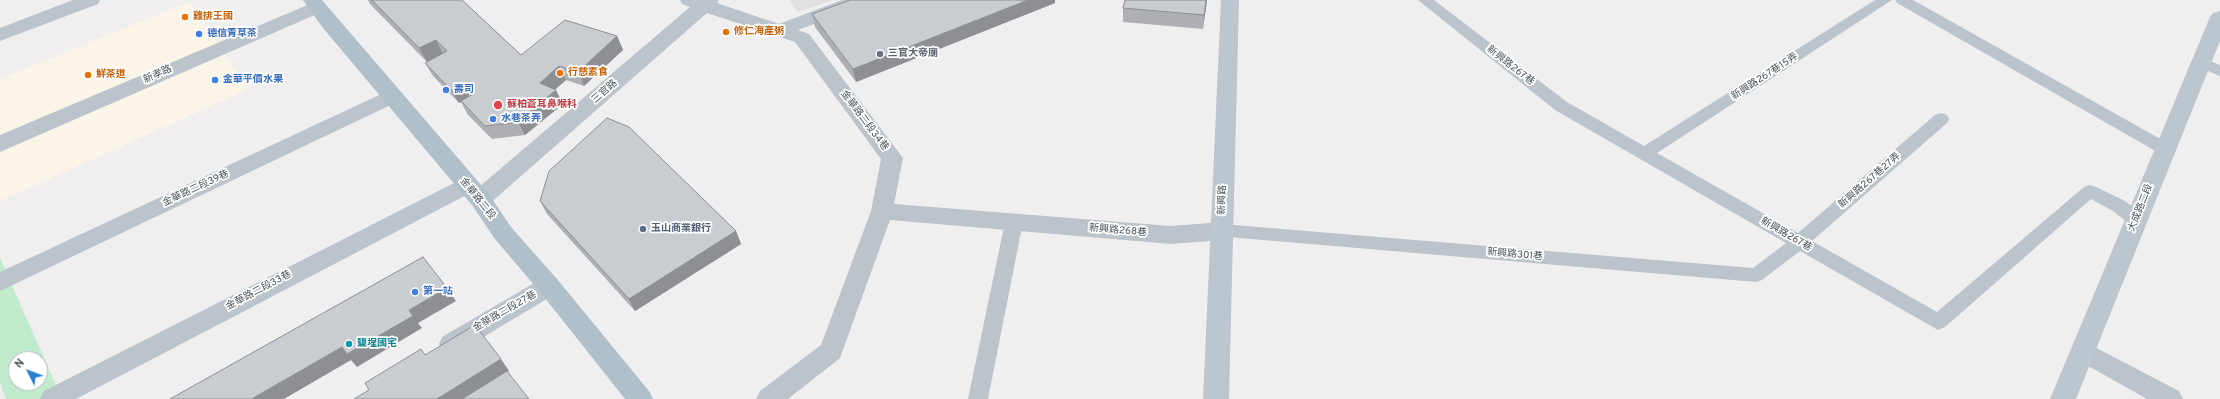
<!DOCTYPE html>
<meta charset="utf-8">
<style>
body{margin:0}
#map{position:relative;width:2220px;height:399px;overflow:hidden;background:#f1eeef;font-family:Overpass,sans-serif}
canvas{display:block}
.north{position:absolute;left:8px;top:351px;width:40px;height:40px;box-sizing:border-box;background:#fff;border:1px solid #b6babd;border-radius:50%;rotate:312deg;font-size:11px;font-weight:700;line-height:16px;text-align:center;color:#48535a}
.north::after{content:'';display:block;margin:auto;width:14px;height:18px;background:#2980d0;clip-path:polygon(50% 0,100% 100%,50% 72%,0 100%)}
</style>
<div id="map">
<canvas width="2220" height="399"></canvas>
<div class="north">N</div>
</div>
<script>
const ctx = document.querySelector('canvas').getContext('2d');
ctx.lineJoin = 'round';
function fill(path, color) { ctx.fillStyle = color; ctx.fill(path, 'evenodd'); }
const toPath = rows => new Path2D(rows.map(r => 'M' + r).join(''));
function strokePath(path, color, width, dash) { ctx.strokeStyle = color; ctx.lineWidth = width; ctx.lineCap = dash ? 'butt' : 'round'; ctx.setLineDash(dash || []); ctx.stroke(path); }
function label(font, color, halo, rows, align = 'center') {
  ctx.font = font + ' Overpass,"Noto Sans TC",sans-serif'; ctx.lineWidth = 3.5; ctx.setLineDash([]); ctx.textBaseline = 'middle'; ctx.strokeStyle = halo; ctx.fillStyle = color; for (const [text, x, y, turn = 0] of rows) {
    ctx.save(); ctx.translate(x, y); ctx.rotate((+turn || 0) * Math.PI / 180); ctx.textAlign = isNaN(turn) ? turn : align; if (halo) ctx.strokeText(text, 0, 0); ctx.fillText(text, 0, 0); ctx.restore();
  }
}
const commercial = toPath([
 [189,2,249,89,0,201,0,79]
]);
const education = toPath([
 [789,0,833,0,797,12]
]);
const green = toPath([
 [0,258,62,399,6,399,0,383],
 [16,359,40,359,40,383,16,383]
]);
const lane = toPath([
 [1418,0,1434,0,1567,102,1644,146,1875,0,1892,0,1657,153,1798,233,1935,115,1941,113,1947,115,1949,119,1947,123,1812,241,1937,312,2084,187,2090,185,2096,187,2125,201,2143,215,2146,220,2143,225,2137,227,2131,225,2113,211,2091,199,1945,327,1938,330,1800,251,1762,280,1756,282,1216,236,1213,231,1216,226,1222,224,1753,268,1786,243,1555,110,1418,0],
 [1895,0,1913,0,2171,145,2173,149,2171,153,2165,155,2159,153,1897,3,1895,0],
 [2201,57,2220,65,2220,76,2196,66,2193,62,2196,58,2201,57],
 [1014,215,1020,217,1023,222,988,399,968,399,1005,222,1008,217,1014,215]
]);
const street = toPath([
 [73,0,100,0,98,4,0,41,0,28,73,0],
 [680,0,719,0,717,3,779,24,842,0,869,0,867,4,798,30,809,34,903,158,894,204,1171,226,1222,222,1230,225,1233,231,1230,237,1222,240,1171,244,890,220,840,358,788,399,756,399,760,391,821,345,871,211,881,159,795,42,707,13,488,205,480,207,472,205,469,199,472,193,690,7,682,4,680,0],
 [317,1,324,3,326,7,324,11,0,152,0,135,317,1],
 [392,89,399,91,402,96,399,101,0,291,0,272,392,89],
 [466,177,474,179,477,185,474,191,76,399,40,399,44,391,466,177],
 [549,277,557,279,561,286,557,293,460,351,451,354,442,351,439,344,442,337,541,279,549,277],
 [2083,341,2179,391,2183,399,2147,399,2074,358,2071,351,2074,344,2083,341]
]);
const secondary = toPath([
 [1221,0,1239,0,1229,399,1203,399,1221,0],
 [2220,11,2220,41,2076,399,2050,399,2210,17,2213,13,2220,11]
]);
const primary = toPath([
 [303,0,322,0,488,193,511,227,557,279,649,391,653,399,625,399,541,293,495,239,472,205,323,28,303,0]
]);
const wall = toPath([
 [368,0,462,0,521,55,617,36,623,50,584,86,566,80,555,90,563,104,525,135,492,139,468,115,461,102,459,103,433,76,425,63,427,62,370,4],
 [1125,0,1207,0,1203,29,1123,22,1123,8],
 [1055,3,856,82,815,27,812,14],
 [540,201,736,231,741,244,635,311,547,214]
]);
const shadedWall = toPath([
 [1028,0,1055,0,1055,3,856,82,853,69],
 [1206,0,1207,0,1203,29,1204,15],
 [617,36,623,50,584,86,578,72],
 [436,40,443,54,427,62,419,48],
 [559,66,566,80,546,97,540,83],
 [463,84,470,98,461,101,461,102,459,103,451,90],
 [556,90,563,104,525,135,518,122],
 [736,231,741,244,635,311,629,299],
 [447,288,456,301,418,323,422,328,357,367,351,360,284,399,253,399,253,398,342,347,409,310],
 [501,359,509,371,465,399,437,399]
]);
const building = toPath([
 [372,0,462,0,521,55,565,20,617,36,578,72,559,66,540,83,556,90,518,122,485,126,461,101,473,94,463,84,451,90,425,63,447,51,436,40,419,48,372,0],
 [850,0,1028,0,853,69,812,14,850,0],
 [1125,0,1206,0,1204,15,1123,8,1125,0],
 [607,118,629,127,736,231,629,299,540,201,549,171,607,118],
 [423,257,447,288,409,310,413,316,347,354,342,347,253,398,253,399,170,399,423,257],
 [475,325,501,359,437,399,354,399,369,390,365,383,421,349,425,355,475,325],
 [507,371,529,399,462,399,507,371]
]);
const markers = [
 [185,17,4,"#e8710a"],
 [726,32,4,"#e8710a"],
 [199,34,4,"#3f7fe0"],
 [880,54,4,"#6b7280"],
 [560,73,4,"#e8710a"],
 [88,75,4,"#e8710a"],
 [215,80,4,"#3f7fe0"],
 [446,90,4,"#3f7fe0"],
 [498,105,5,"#e0444e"],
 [493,119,4,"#3f7fe0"],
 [643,229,4,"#5c6f8a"],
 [415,292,4,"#3f7fe0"],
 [349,344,4,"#0f9aa8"]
];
const foodNames = [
 ["雞排王國",193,17],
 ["修仁海產粥",734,32],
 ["行慈素食",568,73],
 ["鮮茶道",96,75]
];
const shopNames = [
 ["德信青草茶",207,34],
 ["金華平價水果",223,80],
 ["壽司",454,90],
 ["水巷茶弄",501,119],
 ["第一站",423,292]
];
const worshipNames = [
 ["三官大帝廟",888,54]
];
const streetNames = [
 ["新興路267巷",1510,66,38],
 ["新孝路",158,75,-24],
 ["新興路267巷15弄",1765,77,-33],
 ["三官路",605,92,-41],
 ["金華路二段34巷",864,121,53],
 ["新興路267巷27弄",1870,181,-41],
 ["金華路二段39巷",196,189,-25],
 ["金華路二段",477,199,51],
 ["新興路",1223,200,-88],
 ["大成路二段",2141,208,-68],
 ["新興路268巷",1118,231,5],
 ["新興路267巷",1786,235,30],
 ["新興路301巷",1515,255,5],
 ["金華路二段33巷",259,291,-28],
 ["金華路二段27巷",505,312,-30]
];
const healthNames = [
 ["蘇柏蒼耳鼻喉科",507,105]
];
const serviceNames = [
 ["玉山商業銀行",651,229]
];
const cultureNames = [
 ["鹽埕國宅",357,344]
];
fill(commercial, '#faf4e9');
fill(education, '#e2e0e0');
fill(green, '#c0ebcd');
fill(lane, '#bbc4ca');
fill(street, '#bbc4ca');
fill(secondary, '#bcc6cf');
fill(primary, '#b0c0cb');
fill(wall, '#adafb4');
fill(shadedWall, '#8d8f92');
fill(building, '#c9ccd1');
strokePath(building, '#8d8f92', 1);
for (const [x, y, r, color] of markers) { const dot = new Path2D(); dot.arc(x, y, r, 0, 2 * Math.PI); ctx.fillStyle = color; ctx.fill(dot); strokePath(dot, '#fff', 1.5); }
label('bold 10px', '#c56008', '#fff', foodNames, 'left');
label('bold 10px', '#366cbe', '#fff', shopNames, 'left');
label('bold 10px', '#5b616d', '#fff', worshipNames, 'left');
label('10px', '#48535a', '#fff', streetNames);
label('bold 10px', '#be3a42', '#fff', healthNames, 'left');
label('bold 10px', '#4e5e75', '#fff', serviceNames, 'left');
label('bold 10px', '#0d838f', '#fff', cultureNames, 'left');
</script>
